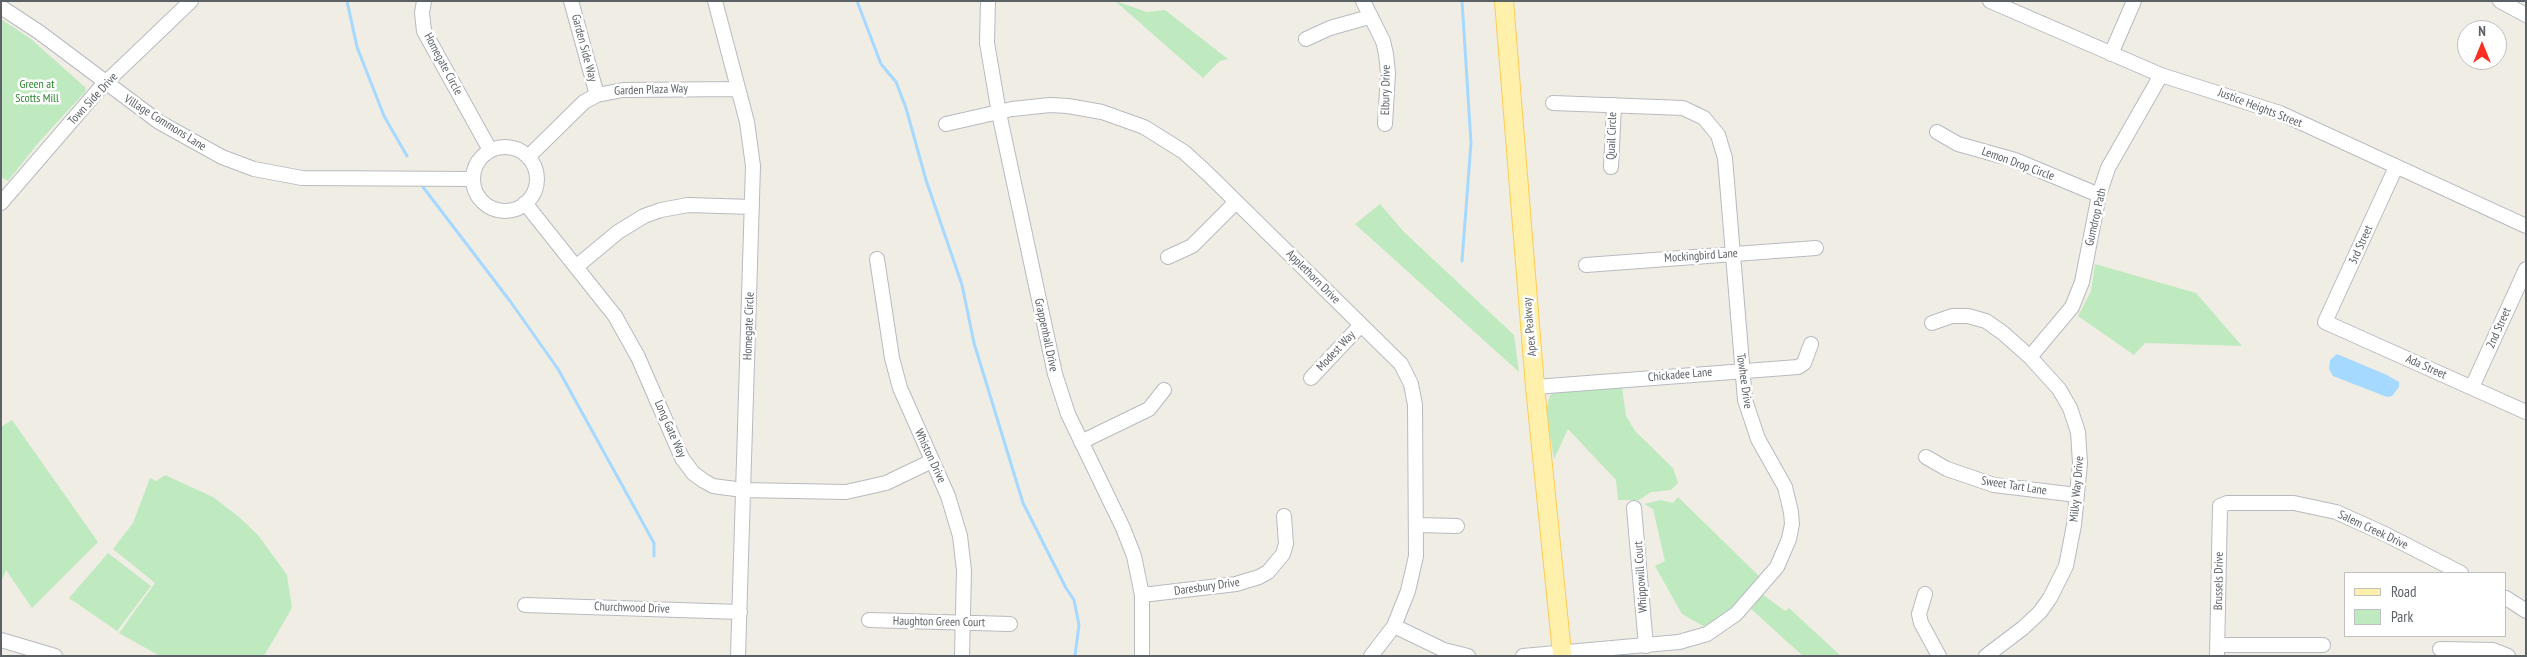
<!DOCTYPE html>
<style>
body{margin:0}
#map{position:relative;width:2527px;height:657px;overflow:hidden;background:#f0ede4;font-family:"PT Sans Narrow",sans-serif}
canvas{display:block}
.frame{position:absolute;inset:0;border:2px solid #5c6166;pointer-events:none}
.legend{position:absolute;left:2344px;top:572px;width:162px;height:65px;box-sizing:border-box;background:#fff;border:1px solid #bec0c2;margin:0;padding:6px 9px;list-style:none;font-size:15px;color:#5c6166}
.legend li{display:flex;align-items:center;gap:10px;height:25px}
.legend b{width:25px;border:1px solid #bec0c2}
.north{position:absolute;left:2457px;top:20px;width:50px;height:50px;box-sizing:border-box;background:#fff;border:1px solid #bec0c2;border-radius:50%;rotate:0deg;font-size:14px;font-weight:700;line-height:20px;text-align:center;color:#5c6166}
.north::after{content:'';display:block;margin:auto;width:18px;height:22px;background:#fa3021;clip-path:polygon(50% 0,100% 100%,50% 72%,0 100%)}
</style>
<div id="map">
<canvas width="2527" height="657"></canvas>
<div class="frame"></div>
<ul class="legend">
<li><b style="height:6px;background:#fff1ab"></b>Road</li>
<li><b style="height:14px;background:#bfeabf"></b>Park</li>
</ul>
<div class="north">N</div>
</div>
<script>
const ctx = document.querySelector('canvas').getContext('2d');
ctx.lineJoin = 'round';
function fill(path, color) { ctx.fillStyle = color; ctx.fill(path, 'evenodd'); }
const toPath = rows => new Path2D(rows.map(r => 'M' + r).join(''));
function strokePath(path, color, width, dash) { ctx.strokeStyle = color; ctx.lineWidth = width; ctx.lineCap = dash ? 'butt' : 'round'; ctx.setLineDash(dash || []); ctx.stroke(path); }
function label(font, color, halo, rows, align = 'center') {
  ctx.font = font + ' "PT Sans Narrow",sans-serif'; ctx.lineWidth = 5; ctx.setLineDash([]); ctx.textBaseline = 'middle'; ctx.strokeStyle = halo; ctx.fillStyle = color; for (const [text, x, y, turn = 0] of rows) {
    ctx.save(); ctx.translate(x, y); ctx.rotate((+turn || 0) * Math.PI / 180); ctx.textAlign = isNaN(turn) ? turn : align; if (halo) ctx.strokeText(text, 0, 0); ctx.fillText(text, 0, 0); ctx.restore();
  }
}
const green = toPath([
 [1115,1,1147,12,1165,10,1228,59,1220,61,1203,78],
 [1,19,31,39,86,88,85,92,39,142,8,181,1,177],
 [1380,204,1404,232,1514,335,1519,372,1355,224],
 [2095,264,2196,293,2242,346,2145,343,2134,355,2078,316,2091,291],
 [1622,387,1626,416,1635,431,1673,468,1678,483,1671,490,1651,492,1639,500,1618,500,1616,480,1568,429,1554,459,1546,411,1550,395,1560,391],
 [12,420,98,542,32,608,6,570,1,582,1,427],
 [165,475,213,497,239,517,258,535,287,575,292,608,264,656,160,656,119,633,155,583,113,549,133,523,150,478,156,481],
 [1678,497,1760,577,1740,602,1705,627,1682,614,1655,566,1665,561,1653,509,1644,504,1661,500,1673,503],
 [108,553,151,586,117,631,69,598],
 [1762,594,1785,611,1789,608,1841,656,1803,656,1751,609]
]);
const water = toPath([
 [2337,354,2387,375,2399,382,2399,387,2392,396,2387,397,2333,376,2329,369,2330,360]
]);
const stream = toPath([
 [347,1,357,47,384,116,407,156],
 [857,1,881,64,896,82,906,108,926,180,962,285,974,343,1023,503,1066,588,1074,600,1079,625,1075,656],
 [423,187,510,301,558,369,654,543,654,556],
 [1462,261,1471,143,1462,1]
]);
const minor = toPath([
 [424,1,422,13,424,31,490,150],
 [571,1,597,95],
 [715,1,747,122,753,166,738,656],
 [988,1,987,43,999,113,1055,374,1068,414,1123,528,1134,556,1142,595,1142,656],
 [1363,1,1383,41,1386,54,1388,73,1385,124],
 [1990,1,2161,75,2280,113,2526,226],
 [2500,1,2526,15],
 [1,7,39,32,159,122,222,157,254,169,302,178,473,179],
 [1306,39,1330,28,1369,17],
 [2111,54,2134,1],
 [946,124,1012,109,1050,105,1068,106,1102,112,1144,127,1184,152,1207,173,1401,364,1411,384,1415,405,1416,556,1408,591,1394,626,1371,656],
 [1937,132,1958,144,2015,160,2099,195],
 '473 179a32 32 0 1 1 64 0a32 32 0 1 1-64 0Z',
 [528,157,584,102,597,95,623,90,738,89],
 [1611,167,1614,105],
 [2396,167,2325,322,2526,412],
 [1,203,101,87,191,1],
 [525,203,615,316,638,357,682,458,693,473,704,481,713,486,743,490,846,492,886,483,932,461],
 [1168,257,1192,246,1236,202],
 [877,259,892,358,900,388,948,496,960,536,964,570,962,656],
 [1586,265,1816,248],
 [577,266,618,232,644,216,661,210,688,205,752,207],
 [1932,323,1952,316,1968,316,1986,321,2003,333,2030,357,2059,389,2070,408,2078,432,2080,463,2074,525,2066,566,2050,598,2040,612,2023,628,1986,656],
 [2030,357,2072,307,2082,282,2099,195,2108,168,2161,75],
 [1311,378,1361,325],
 [1535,387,1798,367,1804,363,1811,344],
 [2472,387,2526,269],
 [1081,442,1149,409,1164,390],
 [1926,457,1947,469,1994,485,2077,495],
 [1634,508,1646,646],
 [1418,525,1457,526],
 [1925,594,1919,614,1921,623,1939,656],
 [1142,595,1236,584,1259,577,1268,572,1283,554,1286,544,1284,516],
 [2506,598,2526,611],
 [525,605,740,612],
 [869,620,1010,624],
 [1394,626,1444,650,1468,656],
 [1,640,55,656],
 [2217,645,2323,645],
 [2440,649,2493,650,2508,656],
 [1523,656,1679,642,1707,634,1736,614,1777,567,1789,539,1792,524,1791,512,1785,487,1758,439,1745,400,1725,158,1718,135,1704,118,1683,108,1553,103],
 [2217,656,2220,506,2227,503,2294,503,2336,512,2385,534,2461,573]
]);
const major = toPath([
 [1504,1,1535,387,1562,653]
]);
const streetNames = [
 ["Garden Side Way",584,48,75],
 ["Homegate Circle",443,64,62],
 ["Garden Plaza Way",651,90,-2],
 ["Elbury Drive",1386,90,-89],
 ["Town Side Drive",93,99,-47],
 ["Justice Heights Street",2260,108,21],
 ["Village Commons Lane",165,123,32],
 ["Quail Circle",1612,136,-88],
 ["Lemon Drop Circle",2018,164,20],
 ["Gumdrop Path",2096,217,-77],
 ["3rd Street",2361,245,-66],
 ["Mockingbird Lane",1701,256,-4],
 ["Applethorn Drive",1313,277,45],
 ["Homegate Circle",749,326,-88],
 ["Apex Peakway",1530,327,-95],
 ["2nd Street",2499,328,-66],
 ["Grappenhall Drive",1046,335,78],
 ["Modest Way",1336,351,-47],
 ["Ada Street",2426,367,24],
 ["Chickadee Lane",1680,375,-5],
 ["Towhee Drive",1744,381,82],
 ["Long Gate Way",670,429,66],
 ["Whiston Drive",930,456,65],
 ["Sweet Tart Lane",2014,486,9],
 ["Milky Way Drive",2077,489,-85],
 ["Salem Creek Drive",2373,530,25],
 ["Whippowill Court",1641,577,-94],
 ["Brussels Drive",2219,581,-89],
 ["Daresbury Drive",1207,587,-8],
 ["Churchwood Drive",632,608,2],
 ["Haughton Green Court",939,622,1]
];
const parkNames = [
 ["Green at",37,85],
 ["Scotts Mill",37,99]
];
fill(green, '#bfeabf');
fill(water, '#a6d9ff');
strokePath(stream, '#a6d9ff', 3);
strokePath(minor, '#b7bbc0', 16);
strokePath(major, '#ffcc4f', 20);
strokePath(minor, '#fff', 14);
strokePath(major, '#fff1ab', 18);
label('12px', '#5c6166', '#fff', streetNames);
label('12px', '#2c8530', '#fff', parkNames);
</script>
